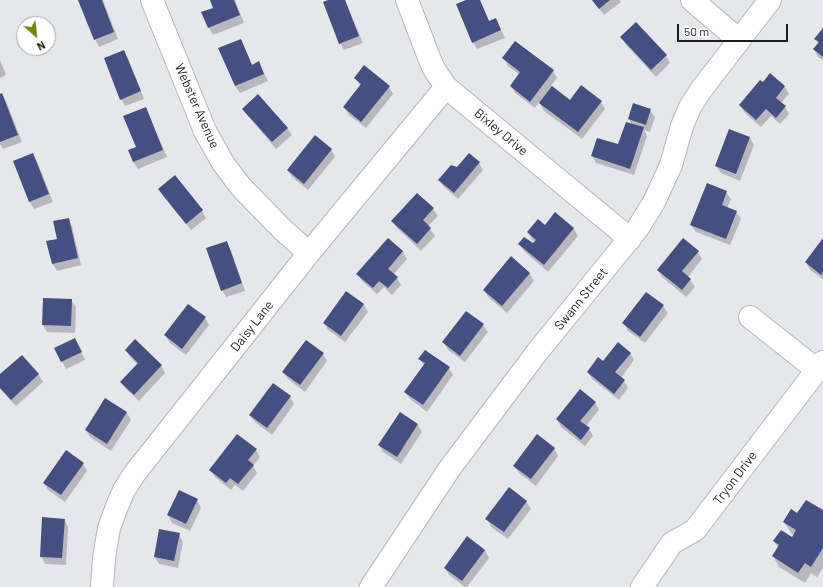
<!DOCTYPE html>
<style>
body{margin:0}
#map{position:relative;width:823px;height:587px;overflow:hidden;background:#e6e7eb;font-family:Barlow,sans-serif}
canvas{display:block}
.north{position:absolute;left:16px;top:16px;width:40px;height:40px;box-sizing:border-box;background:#fff;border:1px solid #a4a5a5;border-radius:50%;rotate:153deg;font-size:11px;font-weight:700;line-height:16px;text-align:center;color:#1c1d1e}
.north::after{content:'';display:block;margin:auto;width:14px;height:18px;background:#698905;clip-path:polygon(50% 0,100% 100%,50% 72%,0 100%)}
.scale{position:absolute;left:677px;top:24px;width:111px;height:18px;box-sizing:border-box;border:2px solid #1c1d1e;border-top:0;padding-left:5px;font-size:12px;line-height:14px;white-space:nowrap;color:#1c1d1e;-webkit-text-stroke:3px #fff;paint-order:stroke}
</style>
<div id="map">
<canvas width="823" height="587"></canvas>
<div class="north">N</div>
<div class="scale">50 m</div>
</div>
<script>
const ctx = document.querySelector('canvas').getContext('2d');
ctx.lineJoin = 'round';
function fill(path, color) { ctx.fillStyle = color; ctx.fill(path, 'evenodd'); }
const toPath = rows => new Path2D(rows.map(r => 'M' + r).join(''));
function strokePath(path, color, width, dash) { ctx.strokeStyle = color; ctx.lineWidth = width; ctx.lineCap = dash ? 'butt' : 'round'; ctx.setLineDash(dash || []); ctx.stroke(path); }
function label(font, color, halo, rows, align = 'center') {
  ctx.font = font + ' Barlow,sans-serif'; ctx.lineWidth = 4; ctx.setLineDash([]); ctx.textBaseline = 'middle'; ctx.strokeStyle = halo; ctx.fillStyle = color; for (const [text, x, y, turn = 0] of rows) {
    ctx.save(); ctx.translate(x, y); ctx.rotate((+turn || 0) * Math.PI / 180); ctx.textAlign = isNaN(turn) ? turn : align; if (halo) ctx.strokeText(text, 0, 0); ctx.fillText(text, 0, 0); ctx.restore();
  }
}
const shadow = toPath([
 [80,0,103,0,118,39,99,47,95,39],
 [211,0,235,0,244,23,213,35,209,28,215,8],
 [331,0,345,0,363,43,344,50,340,43],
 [468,0,480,0,489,22,496,19,505,38,477,49,473,42],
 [592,0,620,0,621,2,604,15],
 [823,30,823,60,818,57,814,49,818,44,816,39],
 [622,38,666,56,670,63,656,77,626,45],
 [124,51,128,58,144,99,125,106,121,99],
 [504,58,553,71,557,78,551,86,571,101,601,102,605,109,582,139,544,111,539,102,535,108,515,93,511,86,520,75,508,66],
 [0,60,6,75,0,78],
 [259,63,268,81,240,93,235,86,252,65],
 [771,75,785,87,789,94,781,103,785,107,789,114,780,124,771,116,761,127,744,112,740,105],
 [355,78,389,87,393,94,366,128,349,115,344,107,361,87],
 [2,94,6,101,22,142,3,149,0,144,0,95],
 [146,108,167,157,138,169,133,162],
 [243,109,287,128,292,135,276,149,248,116],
 [650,110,655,117,650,132,644,130,647,136,634,175,596,163,592,156,619,146,632,125,629,119],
 [730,130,750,138,754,145,740,181,721,173,716,166],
 [331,149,335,157,308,190,292,177,288,170],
 [33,154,37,161,53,202,34,209,30,202,14,161],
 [479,163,483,170,458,199,444,187,439,180,457,168],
 [175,176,202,211,206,218,191,230,163,196,159,189],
 [726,192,731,199,727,208,736,211,741,219,730,245,696,232,691,225],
 [417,194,433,209,438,216,428,226,435,236,421,251,397,228,392,221],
 [555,214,574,229,578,236,548,272,524,251,520,244,533,245,535,242,532,240,528,232,545,226],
 [68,219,72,226,81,265,57,271,52,263],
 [388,239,403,252,407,259,393,275,397,278,401,285,392,295,384,287,377,294,362,281,358,274],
 [823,240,823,279,810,270,806,262],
 [226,242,231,250,245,291,226,297,222,290],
 [698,252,702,259,688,277,695,287,686,297,662,277,658,270],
 [511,258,530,274,534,281,507,313,488,297,484,290],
 [346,292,364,305,368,312,345,342,328,330,324,323],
 [71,300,76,307,75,333,47,332,43,325],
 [663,306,668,313,645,343,628,331,624,323],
 [205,318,209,325,186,355,170,343,165,335],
 [483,325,488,332,465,362,448,350,444,342],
 [79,347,85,360,66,369,62,361],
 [126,350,161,365,165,373,139,401,126,389,121,382,138,365,130,357],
 [630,353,634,360,621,378,624,381,628,388,619,400,592,379,588,372,603,363],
 [323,354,327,361,305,392,288,379,283,372],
 [22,356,39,375,43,382,16,406,0,389,0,376],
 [420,359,449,368,453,375,427,412,410,399,405,392,424,366],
 [290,397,294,404,272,435,255,422,250,415],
 [105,399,127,413,131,420,111,451,90,437,86,430],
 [595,402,599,410,586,426,589,429,593,436,585,446,561,427,557,420],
 [400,414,418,425,422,432,401,464,383,452,379,445],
 [554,448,558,456,536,486,519,473,514,466],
 [256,450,260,457,253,466,257,473,243,491,235,485,231,490,215,477,210,470],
 [83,464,87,471,65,502,48,490,44,483],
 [197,500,201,508,190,531,172,523,168,515],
 [526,501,531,509,508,539,491,527,487,519],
 [823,511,823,568,817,577,811,573,805,583,779,567,773,556,778,548,774,541,792,538,794,535,791,533,784,522,797,515],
 [64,520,68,527,66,565,45,564,41,556],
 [179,534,183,542,178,568,159,564,155,557],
 [468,538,485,550,489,558,467,587,465,587,449,575,445,568]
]);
const building = toPath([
 [78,0,102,0,114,32,94,40],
 [210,0,234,0,240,15,208,28,201,12,213,8],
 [328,0,345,0,359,36,339,44,323,2],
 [466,0,480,0,489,21,496,18,501,30,472,43,456,4],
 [592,0,610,0,599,9],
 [636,22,667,55,651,70,620,37],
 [823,28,823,57,813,49,819,42,814,39],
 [241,39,252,65,259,61,264,74,235,86,218,48],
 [515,41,554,70,530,102,510,86,520,72,502,58],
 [124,50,141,91,120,100,104,58],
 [364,65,390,86,361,122,343,107,361,84,354,78],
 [770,73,785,86,776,98,786,106,776,118,766,109,756,120,739,105,760,80,763,82],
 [581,85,602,101,578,132,539,103,552,86,570,100],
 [2,93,18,135,0,142,0,94],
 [258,94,288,128,272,142,242,109],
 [633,103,651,109,646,125,628,119],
 [146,107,163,150,133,162,128,150,136,147,123,116],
 [626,122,644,127,630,169,591,156,597,138,618,144],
 [729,129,750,137,736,174,715,166],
 [315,135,332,149,304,184,287,170],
 [33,153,49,194,29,202,13,161],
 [469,153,480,162,454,193,438,180,451,165,457,167],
 [175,175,203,210,186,224,158,189],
 [707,183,727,191,722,205,737,211,726,239,690,225],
 [417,193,434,208,423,220,431,228,417,244,391,221],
 [555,212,574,228,544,265,518,244,524,237,533,243,536,240,527,232,538,219,545,225],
 [69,218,78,258,52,264,46,241,57,239,53,221],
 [388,238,403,251,388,269,398,277,388,288,379,281,373,288,356,274],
 [683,238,699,251,682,271,691,279,682,290,657,270],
 [823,238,823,272,821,275,805,262],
 [227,241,242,283,221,291,206,248],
 [511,256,530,273,502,306,483,290],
 [346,291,364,304,341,336,323,323],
 [646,292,664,305,640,337,622,323],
 [43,298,72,299,71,326,42,325],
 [188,304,206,317,182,349,164,335],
 [466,311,484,324,460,356,442,342],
 [75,338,82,352,61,362,54,348],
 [135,339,162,365,134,395,120,382,138,363,125,350],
 [306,340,324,353,300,385,282,372],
 [618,342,631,353,615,372,625,380,614,394,587,372,598,357,603,361],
 [425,350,450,367,423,405,404,392,425,363,418,359],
 [22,355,39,374,11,400,0,388,0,374],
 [273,383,291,396,267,428,249,415],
 [580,389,596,402,580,421,590,428,581,440,556,419],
 [105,398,127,412,107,444,85,430],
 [400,412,418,424,397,457,378,445],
 [237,434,257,449,248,460,254,465,238,484,230,478,226,483,209,470],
 [537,434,555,448,531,479,513,466],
 [66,450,84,463,61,495,43,483],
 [509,487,527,501,504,532,485,519],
 [179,490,198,499,186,524,167,515],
 [806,500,823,510,823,548,811,567,805,563,798,573,772,556,779,545,773,541,781,530,792,537,796,530,783,522,791,509,797,513],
 [42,517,65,519,62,558,40,557],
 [159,529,180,533,174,561,154,557],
 [467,536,485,550,462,581,444,568]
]);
const minor = toPath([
 [152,0,205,131,223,163,241,187,284,231,309,253],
 [407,0,430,60,434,69,446,87,630,239],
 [692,0,739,40],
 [750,317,817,370],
 [102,587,104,558,109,528,116,509,124,490,135,473,309,253,446,87],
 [371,587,450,468,538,351,638,228,654,202,671,165,682,126,690,107,701,90,770,0],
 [642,587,672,543,695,530,823,362]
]);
const streetNames = [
 ["Webster Avenue",197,106,66],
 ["Bixley Drive",501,132,40],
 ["Swann Street",581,299,-51],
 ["Daisy Lane",252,326,-52],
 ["Tryon Drive",735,478,-53]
];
fill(shadow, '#0003');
fill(building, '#455082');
strokePath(minor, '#b4b5b8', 24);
strokePath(minor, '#fff', 22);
label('13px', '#1c1d1e', '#fff', streetNames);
</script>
